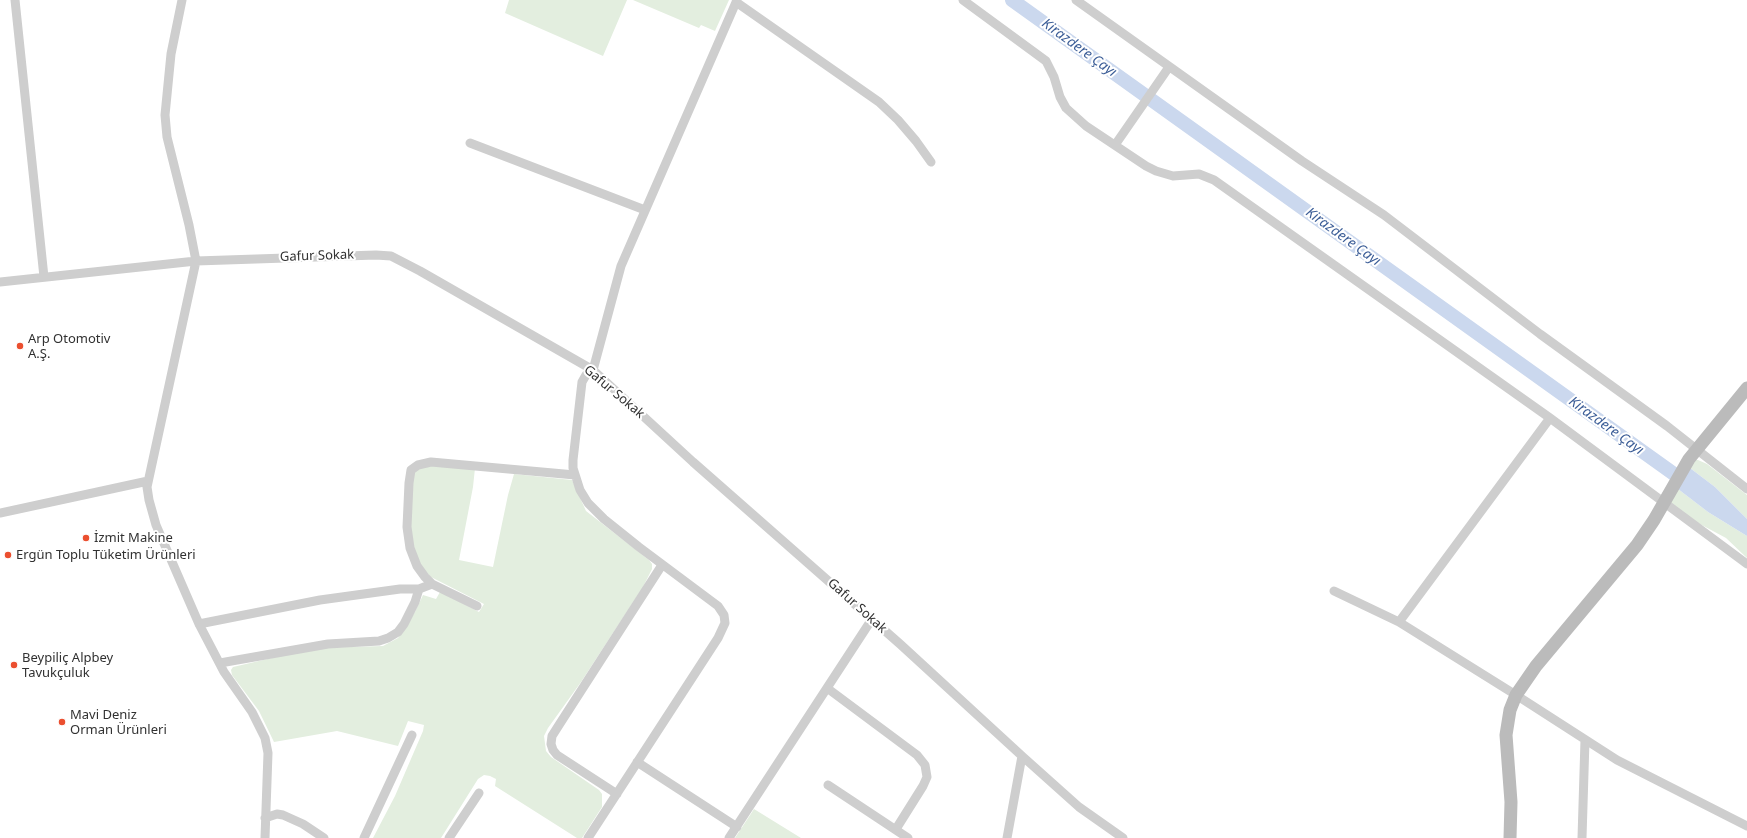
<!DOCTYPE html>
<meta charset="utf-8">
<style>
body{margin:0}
canvas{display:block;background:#fff}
</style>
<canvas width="1747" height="838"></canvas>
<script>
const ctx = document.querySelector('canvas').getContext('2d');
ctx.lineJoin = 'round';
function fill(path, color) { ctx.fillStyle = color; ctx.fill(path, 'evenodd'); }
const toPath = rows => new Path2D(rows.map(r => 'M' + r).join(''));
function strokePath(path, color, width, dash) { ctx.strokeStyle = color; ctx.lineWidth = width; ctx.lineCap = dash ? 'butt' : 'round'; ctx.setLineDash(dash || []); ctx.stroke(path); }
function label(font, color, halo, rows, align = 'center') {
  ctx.font = font + ' "Noto Sans",sans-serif'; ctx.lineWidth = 4; ctx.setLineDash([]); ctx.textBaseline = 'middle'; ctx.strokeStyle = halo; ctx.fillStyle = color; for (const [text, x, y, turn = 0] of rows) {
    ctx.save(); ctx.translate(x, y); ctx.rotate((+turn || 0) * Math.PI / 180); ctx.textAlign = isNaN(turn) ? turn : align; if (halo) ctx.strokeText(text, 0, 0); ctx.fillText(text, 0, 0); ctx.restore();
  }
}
const green = toPath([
 [509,0,627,0,603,56,505,13],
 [633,0,729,0,715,31,701,25,699,28],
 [1694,460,1698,460,1707,464,1747,495,1747,519,1715,487,1690,468],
 [423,464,475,468,473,487,459,560,493,567,508,495,514,474,572,480,586,511,649,560,652,564,652,569,643,587,581,682,548,728,544,736,546,751,551,757,599,790,602,794,602,807,582,838,577,838,495,786,496,779,490,776,484,775,478,779,441,838,373,838,395,796,423,731,424,725,408,721,398,746,337,731,274,742,259,711,232,675,231,670,233,667,315,648,383,646,398,638,415,612,423,595,436,599,440,592,479,612,484,604,431,577,421,566,413,549,409,526,411,475],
 [1678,489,1708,512,1747,536,1747,558,1726,538,1698,523,1670,502],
 [754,809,801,838,735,838]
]);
const water = toPath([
 [1690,468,1715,487,1747,519,1747,536,1708,512,1678,489]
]);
const river = toPath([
 [1012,0,1674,474]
]);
const street = toPath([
 [15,0,44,277],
 [182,0,171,54,165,115,167,137,189,225,196,261,147,487,149,500,156,525,199,624,224,672,252,712,265,738,268,753,265,838],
 [963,0,1046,61,1054,77,1060,97,1066,108,1086,126,1146,166,1156,171,1173,176,1199,174,1214,180,1550,418,1747,564],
 [1076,0,1302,161,1384,215,1540,334,1667,426,1747,489],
 [736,2,879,102,898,120,916,141,931,162],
 [470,143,645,210],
 [1115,145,1169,67],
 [0,282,196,261,376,255,391,256,420,271,593,370,693,462,900,644,1022,756,1007,838],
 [0,513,148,481],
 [1334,591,1399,622,1516,695,1617,760,1747,826],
 [477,606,432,584,425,577,417,566,410,548,407,527,409,483,411,470,418,465,431,462,575,475],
 [1399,622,1550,418],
 [199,624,320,600,400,589,419,589,432,584],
 [220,663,328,644,379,641,388,638,398,632,404,624,415,602,419,589],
 [827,688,917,755,925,765,927,777,923,786,896,829],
 [1022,756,1079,807,1123,838],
 [637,762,737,827],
 [828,785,908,838],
 [617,794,557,755,553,750,551,744,552,736,559,725,662,565],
 [265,818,277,814,283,815,303,824,324,838],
 [364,838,412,735],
 [449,838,479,793],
 [588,838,718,638,725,623,724,615,718,606,639,547,604,519,588,503,580,490,573,468,573,460,582,382,586,375,593,370,621,266,737,0],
 [729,838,872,619],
 [1582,838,1585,740]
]);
const secondary = toPath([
 [1510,838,1511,802,1506,735,1510,710,1516,695,1536,666,1637,545,1654,520,1689,459,1747,388]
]);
const markers = [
 [20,346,4,"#eb4f2f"],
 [86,538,4,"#eb4f2f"],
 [8,555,4,"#eb4f2f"],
 [14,665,4,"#eb4f2f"],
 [62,722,4,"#eb4f2f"]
];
const streetNames = [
 ["Gafur Sokak",317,256,-2],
 ["Gafur Sokak",614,392,40],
 ["Gafur Sokak",857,606,42]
];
const poiNames = [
 ["Arp Otomotiv",28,339],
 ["A.Ş.",28,354],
 ["İzmit Makine",94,538],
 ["Ergün Toplu Tüketim Ürünleri",16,555],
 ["Beypiliç Alpbey",22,658],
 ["Tavukçuluk",22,673],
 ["Mavi Deniz",70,715],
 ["Orman Ürünleri",70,730]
];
const waterNames = [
 ["Kirazdere Çayı",1079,48,36],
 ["Kirazdere Çayı",1343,237,36],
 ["Kirazdere Çayı",1606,426,36]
];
fill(green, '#e3eedf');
fill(water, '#cbd8ee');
strokePath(river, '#cbd8ee', 14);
strokePath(street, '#cecece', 9);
strokePath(secondary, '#bbb', 13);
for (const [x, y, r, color] of markers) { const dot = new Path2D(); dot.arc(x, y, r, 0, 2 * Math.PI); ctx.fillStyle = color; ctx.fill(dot); strokePath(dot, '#fff', 1.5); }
label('13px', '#313131', '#fff', streetNames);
label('13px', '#313131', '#fff', poiNames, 'left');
label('italic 14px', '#3b5d97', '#fff', waterNames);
</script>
